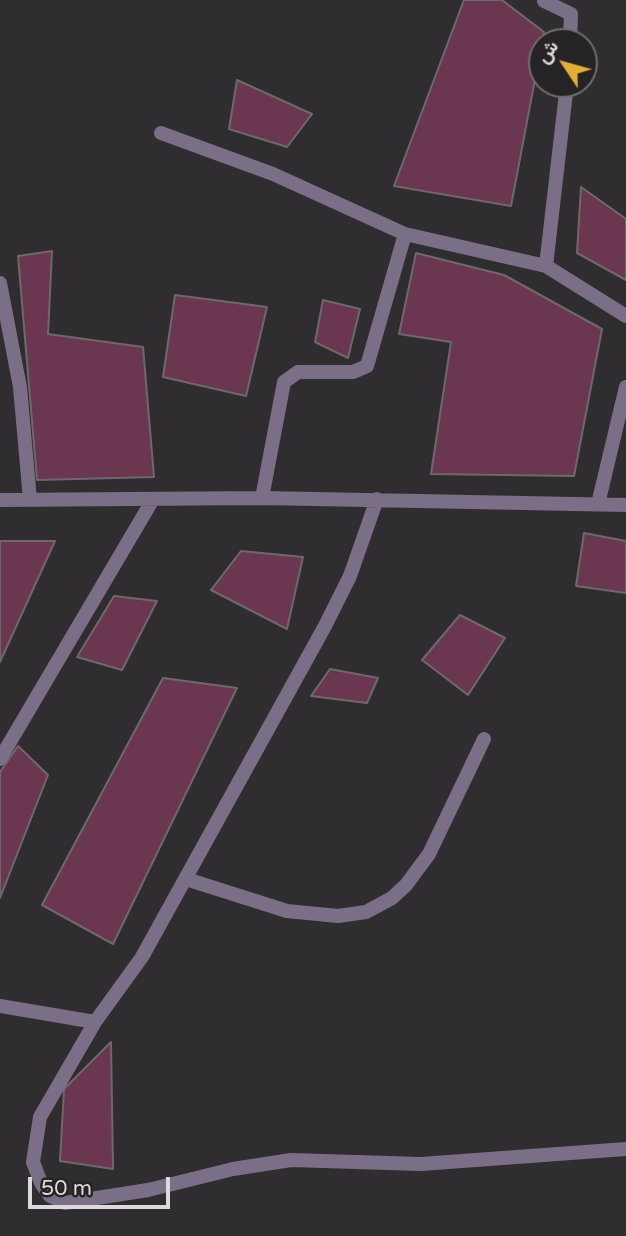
<!DOCTYPE html>
<meta charset="utf-8">
<style>
body{margin:0}
#map{position:relative;width:626px;height:1236px;overflow:hidden;background:#302d30;font-family:"Varela Round",Vazirmatn,sans-serif}
canvas{display:block}
.north{position:absolute;left:528px;top:28px;width:70px;height:70px;box-sizing:border-box;background:#262326;border:2px solid #6e6c6e;border-radius:50%;rotate:306deg;font-size:19px;font-weight:700;line-height:28px;text-align:center;color:#dbd9db}
.north::after{content:'';display:block;margin:auto;width:24px;height:32px;background:#e4ae35;clip-path:polygon(50% 0,100% 100%,50% 72%,0 100%)}
.scale{position:absolute;left:28px;top:1177px;width:142px;height:32px;box-sizing:border-box;border:4px solid #dbd9db;border-top:0;padding-left:9px;font-size:21px;line-height:24px;white-space:nowrap;color:#dbd9db;-webkit-text-stroke:5px #262326;paint-order:stroke}
</style>
<div id="map">
<canvas width="626" height="1236"></canvas>
<div class="north">ش</div>
<div class="scale">50 m</div>
</div>
<script>
const ctx = document.querySelector('canvas').getContext('2d');
ctx.lineJoin = 'round';
function fill(path, color) { ctx.fillStyle = color; ctx.fill(path, 'evenodd'); }
const toPath = rows => new Path2D(rows.map(r => 'M' + r).join(''));
function strokePath(path, color, width, dash) { ctx.strokeStyle = color; ctx.lineWidth = width; ctx.lineCap = dash ? 'butt' : 'round'; ctx.setLineDash(dash || []); ctx.stroke(path); }
const building = toPath([
 [464,0,502,0,544,32,511,206,394,186,464,0],
 [237,80,312,114,287,147,229,129,237,80],
 [581,187,626,219,626,280,577,253,581,187],
 [52,251,48,334,143,347,154,477,37,480,18,256,52,251],
 [416,253,504,275,602,329,574,476,431,474,451,342,399,334,416,253],
 [175,295,267,307,246,396,163,377,175,295],
 [323,300,360,309,348,358,315,342,323,300],
 [584,533,626,541,626,593,576,586,584,533],
 [0,541,55,541,0,662,0,541],
 [241,551,303,557,287,629,211,590,241,551],
 [114,596,157,601,122,670,77,657,114,596],
 [460,615,505,638,468,695,422,660,460,615],
 [330,669,378,678,367,703,311,696,330,669],
 [163,678,237,688,113,944,42,905,163,678],
 [18,746,48,775,0,898,0,772,18,746],
 [111,1042,113,1169,60,1161,64,1089,111,1042]
]);
const street = toPath([
 [544,1,571,14,570,42],
 [161,133,273,174,405,234,546,266,626,316],
 [546,266,567,84],
 [0,283,20,387,30,500],
 [262,498,284,382,298,372,353,372,367,366,405,234],
 [377,499,350,576,325,626,142,957,95,1022,40,1117,33,1162,41,1183,50,1196,65,1203,148,1190,233,1169,291,1160,421,1164,626,1149],
 [0,500,262,498,626,505],
 [598,504,626,387],
 [0,759,152,501],
 [186,879,287,911,338,916,366,912,392,898,406,885,429,854,484,739],
 [0,1006,95,1022]
]);
fill(building, '#6b364f');
strokePath(building, '#6d696b', 2);
strokePath(street, '#7a6f86', 14);
</script>
